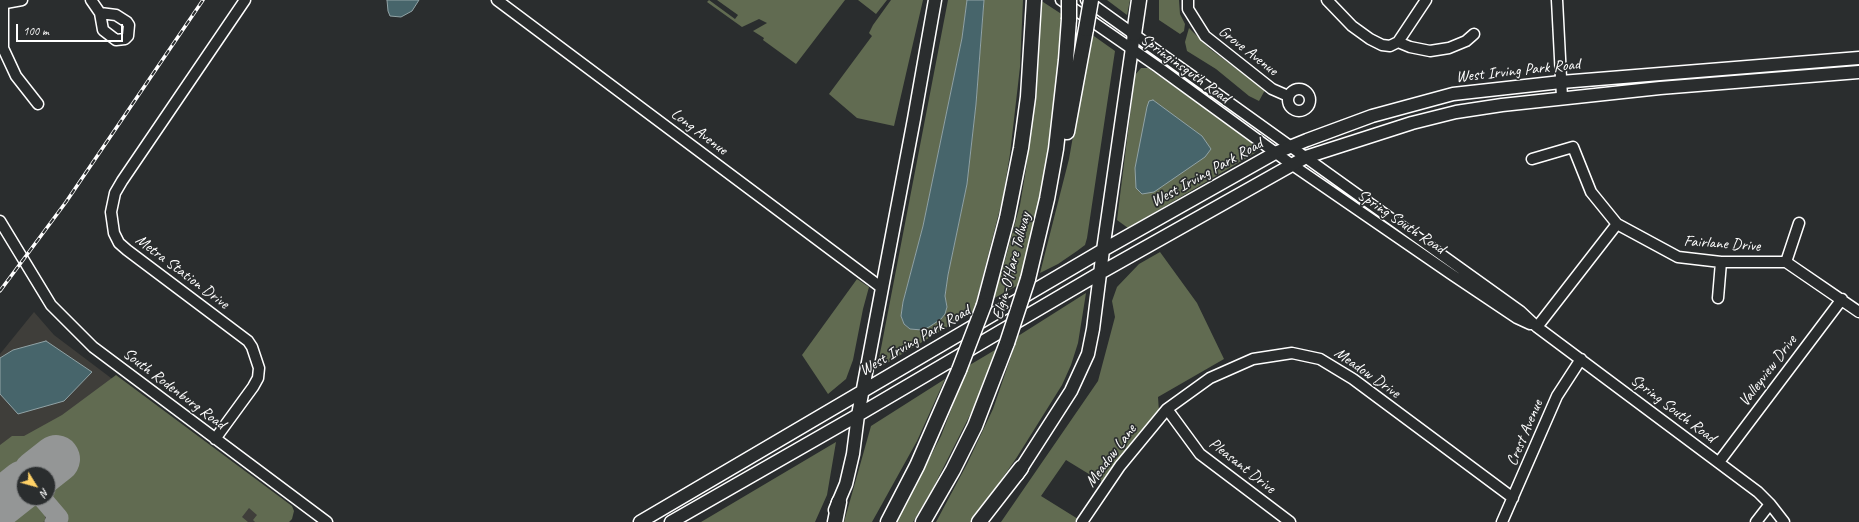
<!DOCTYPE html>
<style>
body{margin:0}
#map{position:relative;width:1859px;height:522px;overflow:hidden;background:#2a2d2e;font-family:Caveat,sans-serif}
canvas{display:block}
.north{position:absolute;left:16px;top:466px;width:40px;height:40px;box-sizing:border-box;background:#2a2d2e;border:1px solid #7f8182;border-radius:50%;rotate:127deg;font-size:11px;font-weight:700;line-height:16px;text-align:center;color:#fff}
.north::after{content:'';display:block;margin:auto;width:14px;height:18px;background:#ffd166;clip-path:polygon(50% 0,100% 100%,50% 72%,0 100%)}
.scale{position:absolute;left:16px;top:24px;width:107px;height:18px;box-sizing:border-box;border:2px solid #fff;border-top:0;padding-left:5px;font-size:12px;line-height:14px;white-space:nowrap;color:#fff;-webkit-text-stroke:3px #2a2d2e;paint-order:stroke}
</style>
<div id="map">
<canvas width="1859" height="522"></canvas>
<div class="north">N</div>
<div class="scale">100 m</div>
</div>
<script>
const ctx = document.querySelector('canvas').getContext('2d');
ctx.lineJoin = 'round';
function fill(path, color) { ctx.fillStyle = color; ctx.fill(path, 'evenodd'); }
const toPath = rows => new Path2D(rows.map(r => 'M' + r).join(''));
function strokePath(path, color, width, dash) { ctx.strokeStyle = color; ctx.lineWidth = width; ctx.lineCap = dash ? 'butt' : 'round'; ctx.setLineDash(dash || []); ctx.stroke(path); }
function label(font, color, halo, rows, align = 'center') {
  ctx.font = font + ' Caveat,sans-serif'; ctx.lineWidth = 3.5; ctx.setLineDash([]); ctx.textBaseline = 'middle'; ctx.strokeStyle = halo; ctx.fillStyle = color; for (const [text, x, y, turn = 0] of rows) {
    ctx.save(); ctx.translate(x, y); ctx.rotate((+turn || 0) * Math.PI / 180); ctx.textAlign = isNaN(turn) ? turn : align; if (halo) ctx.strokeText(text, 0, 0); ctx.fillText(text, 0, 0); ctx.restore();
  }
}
const built = toPath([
 [34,312,54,335,111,378,276,522,0,522,0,354],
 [24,474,48,474,48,498,24,498]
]);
const green = toPath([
 [709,0,735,19,738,15,717,0,845,0,796,64,763,40,764,38,753,31,767,23,759,19,742,27,707,2],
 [858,0,887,0,876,14],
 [891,0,923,0,894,126,857,118,829,94,872,36,869,33,873,25],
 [948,0,967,0,962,38,923,226,903,302,901,316,904,324,910,329,922,330,929,327,941,319,945,314,947,307,945,296,948,275,967,184,976,104,984,0,1023,0,1020,67,1010,154,1003,197,974,311,877,369],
 [1040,0,1063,15,1052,139,1042,193,1020,284,991,300,1004,264,1020,205,1026,169,1036,96],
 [1107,0,1130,0,1127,15],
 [1159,0,1179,0,1180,14,1185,24,1184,31,1180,34,1159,20],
 [1189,28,1210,49,1265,90,1259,101,1249,96,1216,69,1187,51,1185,42],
 [1091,34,1115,51,1087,238,1085,245,1077,251,1058,264,1040,273,1069,159],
 [1141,68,1148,68,1257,145,1259,149,1255,153,1128,228,1117,220,1135,75],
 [1160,252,1197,303,1224,359,1158,397,1159,412,1102,482,1066,460,1041,496,1078,519,1075,522,1001,522,1098,381,1115,317,1112,301,1117,287,1139,264],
 [857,279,869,287,863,309,853,360,846,379,828,394,802,355],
 [1086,293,1078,343,1071,365,1062,385,1017,457,972,522,936,522,967,464,993,409,1018,336],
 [1000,347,973,409,932,490,913,522,897,522,941,436,968,366],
 [116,375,292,506,294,511,292,519,289,522,255,522,253,520,257,515,249,508,242,517,248,522,68,522,48,496,48,486,69,470,49,444,0,482,0,445,12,436,24,436,62,415],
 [945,379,917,441,872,522,844,522,871,426],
 [836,442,827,495,815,522,701,522],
 [26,504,40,506,45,513,45,521,43,522,2,522]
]);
const water = toPath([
 [387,0,419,0,412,11,401,17,390,16,388,11,387,0],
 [967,0,984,0,976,104,967,184,948,275,945,296,947,307,945,314,941,319,929,327,922,330,910,329,904,324,901,316,903,302,923,226,962,38,967,0],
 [1153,100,1202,136,1211,149,1205,157,1154,192,1142,194,1136,188,1135,168,1147,107,1149,101,1153,100],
 [46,341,92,372,64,401,18,414,0,394,0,358,13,350,46,341]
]);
const taxiway = toPath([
 [42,498,59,518,54,522]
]);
const runway = toPath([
 [37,474,56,459],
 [0,503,24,484]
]);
const minor = toPath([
 [91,0,100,13,103,30,116,40,125,39,128,36,129,25,127,22,116,15,100,13],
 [497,0,882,288],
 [1061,0,1158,67,1291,164,1451,274,1517,318,1530,324],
 [1086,0,1520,311,1537,327,1758,492,1770,504,1784,522],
 [1188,0,1188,9,1205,36,1272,89,1288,96],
 [1327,0,1352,26,1370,39,1382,45,1390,46,1398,42,1426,0],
 [1557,0,1562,97],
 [0,4,22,0],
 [3,4,3,48,16,76,38,104],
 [1398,42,1410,47,1430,51,1449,48,1466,41,1474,34],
 '1288 100a11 11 0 1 1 22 0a11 11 0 1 1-22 0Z',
 [1532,159,1573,147,1591,192,1617,224,1678,257,1721,262,1786,262,1859,312],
 [0,221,51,305,93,347,327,522],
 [1786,262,1799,223],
 [1718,298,1721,262],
 [1537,327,1617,224],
 [1167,409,1200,454,1290,522],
 [215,439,253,387,258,378,259,368,252,347,248,341,127,250,119,243,114,233,111,212,115,193,122,181,245,0],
 [1719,462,1842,299],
 [1082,522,1120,466,1167,409,1210,378,1253,359,1292,353,1320,359,1353,379,1513,498],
 [1502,522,1557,396,1581,359],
 [1756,522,1770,504]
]);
const major = toPath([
 [1017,475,1071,391,1088,354,1093,329,1103,250,1134,34],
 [835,510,846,484,853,454,858,415,914,119,935,0],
 [640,522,1103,250,1275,153,1307,140,1372,116,1453,94,1561,82,1859,58],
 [671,522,858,415,1100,273,1306,157,1412,123,1456,112,1502,105,1660,88,1859,72]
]);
const highway = toPath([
 [1134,34,1139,0],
 [1067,132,1086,29],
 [1028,279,1047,199,1056,149,1066,60,1069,19],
 [984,305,1007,218,1021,148,1028,97,1034,0],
 [835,522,839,502],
 [888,522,917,466,959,370],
 [923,522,953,470,975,426,1007,343],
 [979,522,1021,468]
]);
const rail = toPath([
 [0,291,66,202,203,0]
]);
const highwayBridge = toPath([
 [1069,19,1069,0],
 [1086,29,1091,0],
 [1007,343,1028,279],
 [959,370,984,305]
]);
const streetNames = [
 ["Grove Avenue",1248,51,38],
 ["Springinsguth Road",1185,69,36],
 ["West Irving Park Road",1518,71,-6],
 ["Long Avenue",699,132,37],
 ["West Irving Park Road",1207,173,-29],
 ["Spring South Road",1401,222,34],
 ["Fairlane Drive",1722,244,4],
 ["Elgin-O'Hare Tollway",1012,266,-75],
 ["Metra Station Drive",182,272,37],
 ["West Irving Park Road",915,341,-30],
 ["Valleyview Drive",1768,371,-53],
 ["Meadow Drive",1367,373,35],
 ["South Rodenburg Road",174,389,37],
 ["Spring South Road",1673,409,37],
 ["Crest Avenue",1525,433,-67],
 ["Meadow Lane",1111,456,-53],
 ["Pleasant Drive",1242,466,38]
];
fill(built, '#3f3e3a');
fill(green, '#616b51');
fill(water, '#47656b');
strokePath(water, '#91a3a6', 1);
strokePath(taxiway, '#949696', 19);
strokePath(runway, '#949696', 48);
strokePath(minor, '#fff', 13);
strokePath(major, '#fff', 15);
strokePath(highway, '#fff', 17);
strokePath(minor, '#2a2d2e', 10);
strokePath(major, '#2a2d2e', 12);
strokePath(highway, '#2a2d2e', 14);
strokePath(rail, '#fff', 3.5);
strokePath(rail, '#2a2d2e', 2, [6]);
strokePath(highwayBridge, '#fff', 17, []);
strokePath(highwayBridge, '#2a2d2e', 14);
label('16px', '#fff', '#2a2d2e', streetNames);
</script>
